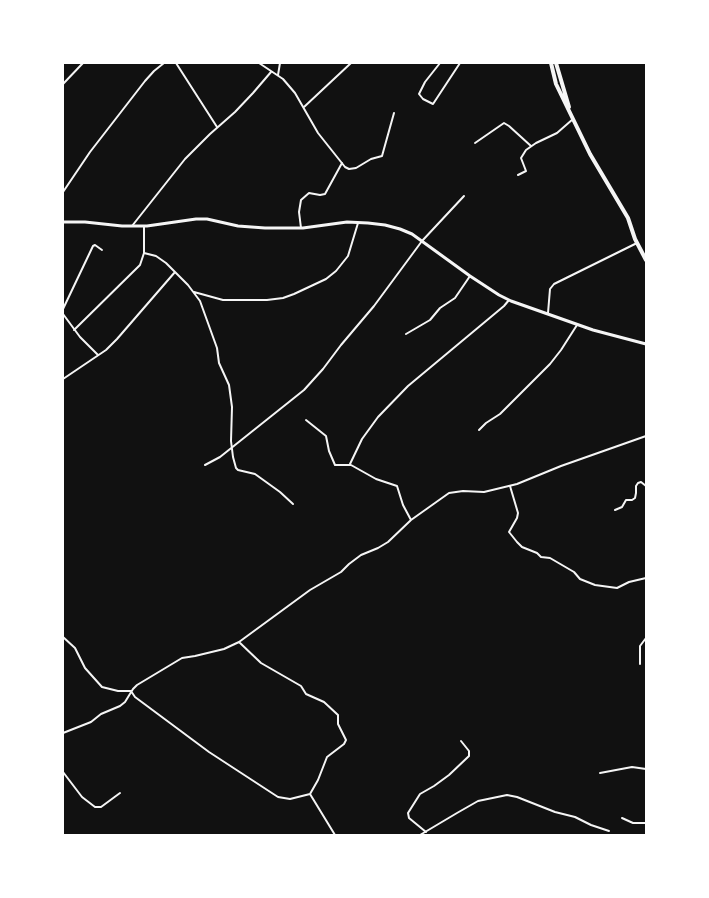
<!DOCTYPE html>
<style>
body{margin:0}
#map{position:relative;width:709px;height:898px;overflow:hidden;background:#111;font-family:"Noto Serif",serif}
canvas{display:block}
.frame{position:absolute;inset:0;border:64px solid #fff;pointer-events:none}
</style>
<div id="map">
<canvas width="709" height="898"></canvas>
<div class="frame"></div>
</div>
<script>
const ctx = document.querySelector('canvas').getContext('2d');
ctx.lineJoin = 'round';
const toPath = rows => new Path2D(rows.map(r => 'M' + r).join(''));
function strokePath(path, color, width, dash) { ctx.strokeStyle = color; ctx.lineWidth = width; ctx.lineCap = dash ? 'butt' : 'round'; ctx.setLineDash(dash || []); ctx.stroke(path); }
const minor = toPath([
 [176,63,217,127],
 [259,63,283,79,295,93,318,133,345,167,349,169,356,168,371,159,382,156,394,113],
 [440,63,425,82,419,94,423,99,433,104,460,63],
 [278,75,280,63],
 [63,84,83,63],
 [304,107,351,63],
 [475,143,504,123,509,126,531,146],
 [518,175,526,171,521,158,526,150,536,143,557,133,573,119],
 [63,192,90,152,145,81,154,71,164,63],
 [132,226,185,159,210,134,235,112,253,93,271,72],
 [301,228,299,212,301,200,309,193,320,195,325,194,342,163],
 [144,253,156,256,166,263,188,285,200,301,217,348,219,363,229,385,232,407,231,441,233,457,236,468,238,470,255,474,280,492,293,504],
 [194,292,223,300,267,300,283,298,294,294,326,279,336,271,348,256,358,223],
 [63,309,93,246,95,245,102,250],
 [548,313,550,289,554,284,637,243],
 [63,314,80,337,98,355],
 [74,330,140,265,144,253,144,226],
 [406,334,430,320,440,308,455,298,470,276],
 [63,379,106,350,117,339,175,272],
 [306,420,326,436,329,451,335,465,351,465,376,479,397,486,403,505,411,520],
 [479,430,486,423,500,414,550,364,561,350,577,325],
 [350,464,362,439,378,417,408,386,504,306,509,300],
 [205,465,220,457,304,390,323,369,341,345,374,306,422,241,464,196],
 [510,486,518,513,517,518,509,532,517,542,522,547,537,553,541,557,550,558,574,572,580,579,595,585,617,588,629,582,646,578],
 [615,510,622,507,626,500,632,500,635,498,636,493,636,486,638,483,641,482,646,486],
 [63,637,75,648,85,668,102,687,118,691,131,691,135,697,209,752,278,797,290,799,310,794],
 [239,642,261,663,301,686,306,694,324,702,338,715,338,724,346,740,344,744,327,757,318,780,310,794,335,835],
 [640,664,640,646,646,638],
 [63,733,91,722,101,714,120,706,125,702,133,689,137,685,182,658,195,656,224,649,239,642,310,590,341,572,349,564,361,555,378,548,388,542,411,520,449,493,463,491,484,492,517,484,561,466,646,436],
 [63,772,82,797,95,807,101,807,120,793],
 [600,773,632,767,646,769],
 [622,818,633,823,646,823],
 [426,832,409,818,408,813,420,794,434,786,449,775,469,756,469,751,461,741],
 [420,835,457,813,478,801,507,795,517,797,555,812,575,817,591,825,609,831]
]);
const tertiary = toPath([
 [63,222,85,222,122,226,147,226,196,219,207,219,238,226,265,228,303,228,347,222,368,223,385,225,400,229,412,234,470,276,499,295,511,301,593,330,646,344]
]);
const primary = toPath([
 [551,63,556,84,590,154,628,218,635,239,646,260],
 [556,63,569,107]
]);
strokePath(minor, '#f5f5f5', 2);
strokePath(tertiary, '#f5f5f5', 3);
strokePath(primary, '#f5f5f5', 4);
</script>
